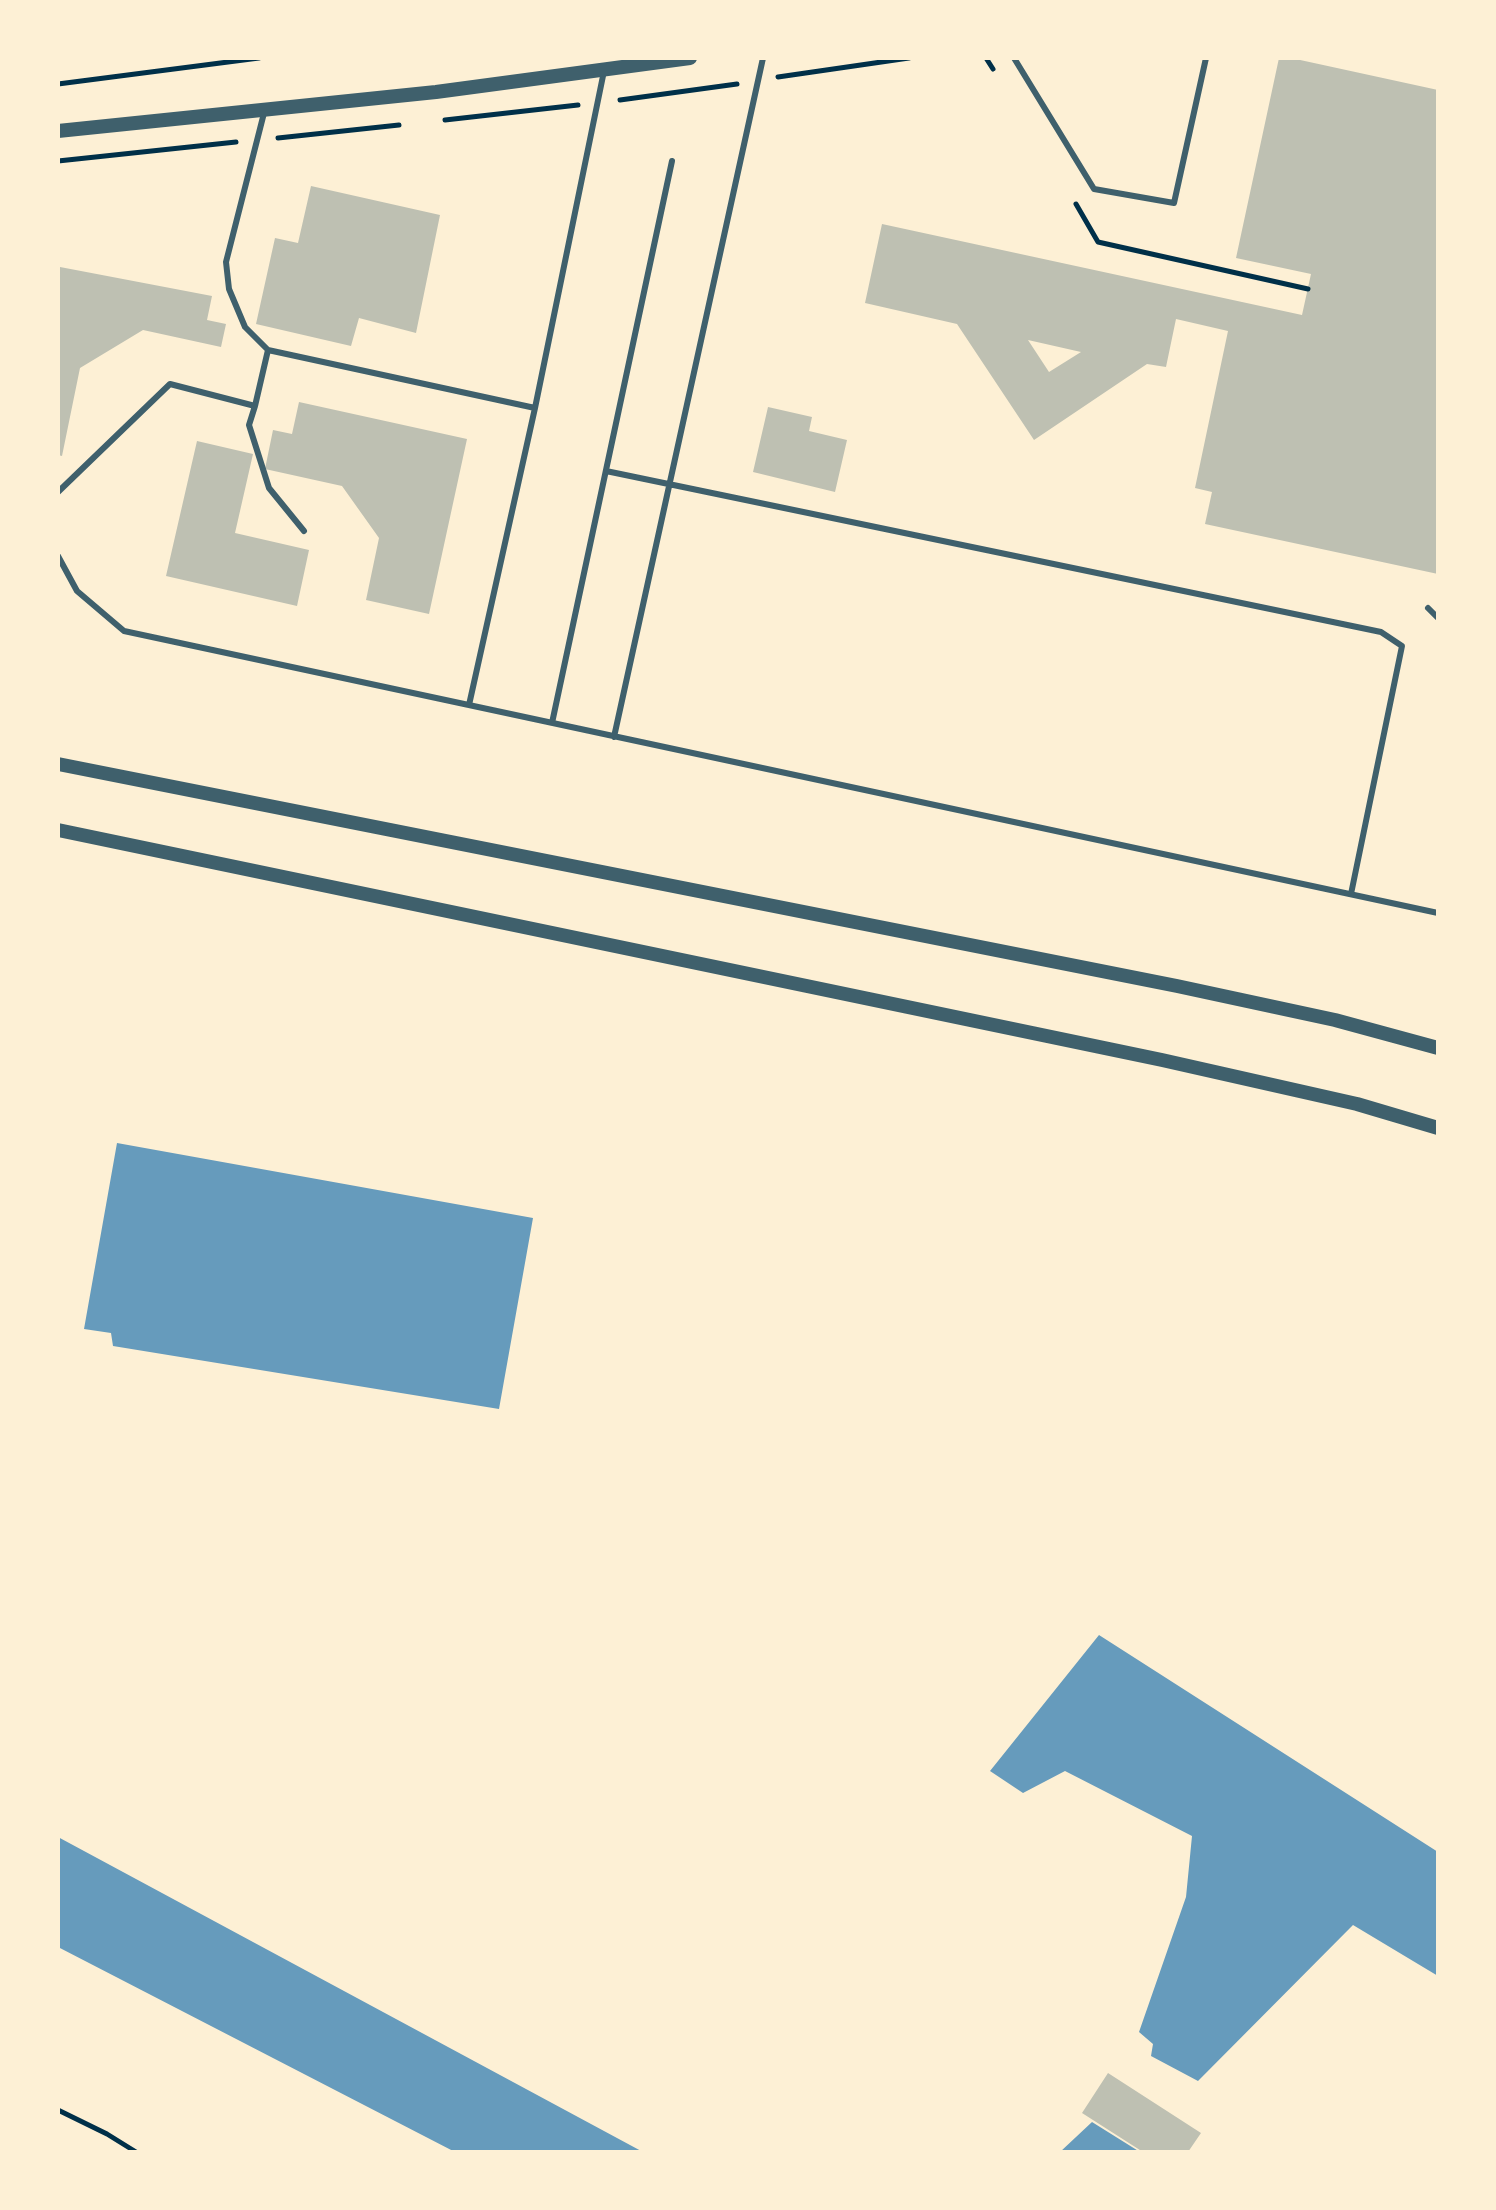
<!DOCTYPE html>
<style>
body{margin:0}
#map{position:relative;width:1496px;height:2210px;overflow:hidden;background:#fdf0d5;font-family:"Varela Round",sans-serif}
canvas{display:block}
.frame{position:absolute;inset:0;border:60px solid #fdf0d5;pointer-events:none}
</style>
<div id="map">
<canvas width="1496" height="2210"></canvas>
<div class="frame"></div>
</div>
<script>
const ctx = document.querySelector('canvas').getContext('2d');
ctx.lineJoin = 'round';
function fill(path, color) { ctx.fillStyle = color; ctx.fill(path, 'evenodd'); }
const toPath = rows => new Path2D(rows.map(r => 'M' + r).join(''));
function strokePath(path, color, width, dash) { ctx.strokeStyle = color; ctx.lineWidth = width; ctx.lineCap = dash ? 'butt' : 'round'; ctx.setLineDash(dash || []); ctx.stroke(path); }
const water = toPath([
 [117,1143,533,1218,499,1409,113,1346,111,1333,84,1329],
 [1099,1635,1438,1852,1438,1976,1353,1925,1198,2081,1151,2056,1153,2044,1139,2032,1186,1897,1192,1836,1065,1771,1023,1793,990,1771],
 [58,1837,643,2152,455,2152,58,1947],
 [1092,2122,1140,2152,1060,2152]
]);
const building = toPath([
 [1279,58,1291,58,1438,90,1438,574,1205,524,1212,492,1195,488,1228,331,1176,319,1166,367,1147,364,1034,440,957,324,865,303,882,224,1302,315,1311,274,1236,258],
 [1028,340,1081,352,1049,372],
 [311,186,440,215,416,333,359,318,351,346,256,324,275,238,298,243],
 [60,267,212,296,207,320,226,324,221,347,143,330,80,368,62,456,58,455,58,278],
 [299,402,467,439,429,614,366,600,379,538,342,486,265,469,273,430,292,434],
 [768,407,812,417,809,431,847,440,835,492,753,472],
 [197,441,253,454,235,533,309,550,297,606,166,576],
 [1108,2073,1201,2133,1188,2152,1143,2152,1082,2113]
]);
const path = toPath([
 [986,58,993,69],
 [778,77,909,58],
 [58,84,259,58],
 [620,100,737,84],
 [445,120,578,105],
 [278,138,399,125],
 [58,161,236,142],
 [1076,204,1098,242,1308,289],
 [58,2110,107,2134,136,2152]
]);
const service = toPath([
 [1014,58,1094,189,1174,203,1206,58],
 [264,113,226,262,229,289,245,327,268,350,535,408],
 [255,406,249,425,269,488,304,531],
 [606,471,1381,632,1402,646,1351,894],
 [58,492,170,384,255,406,268,350],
 [58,556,77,591,124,631,1438,913],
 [1428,608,1438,618],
 [469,705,535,408,604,71],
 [552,723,672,161],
 [614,737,763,58]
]);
const tertiary = toPath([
 [58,131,436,92,690,58],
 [58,764,1177,986,1335,1020,1438,1048],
 [58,830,1162,1060,1357,1104,1438,1128]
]);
fill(water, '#669bbc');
fill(building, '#bec0b2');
strokePath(path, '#003049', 5);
strokePath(service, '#3f606c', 6);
strokePath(tertiary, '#3f606c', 14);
</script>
